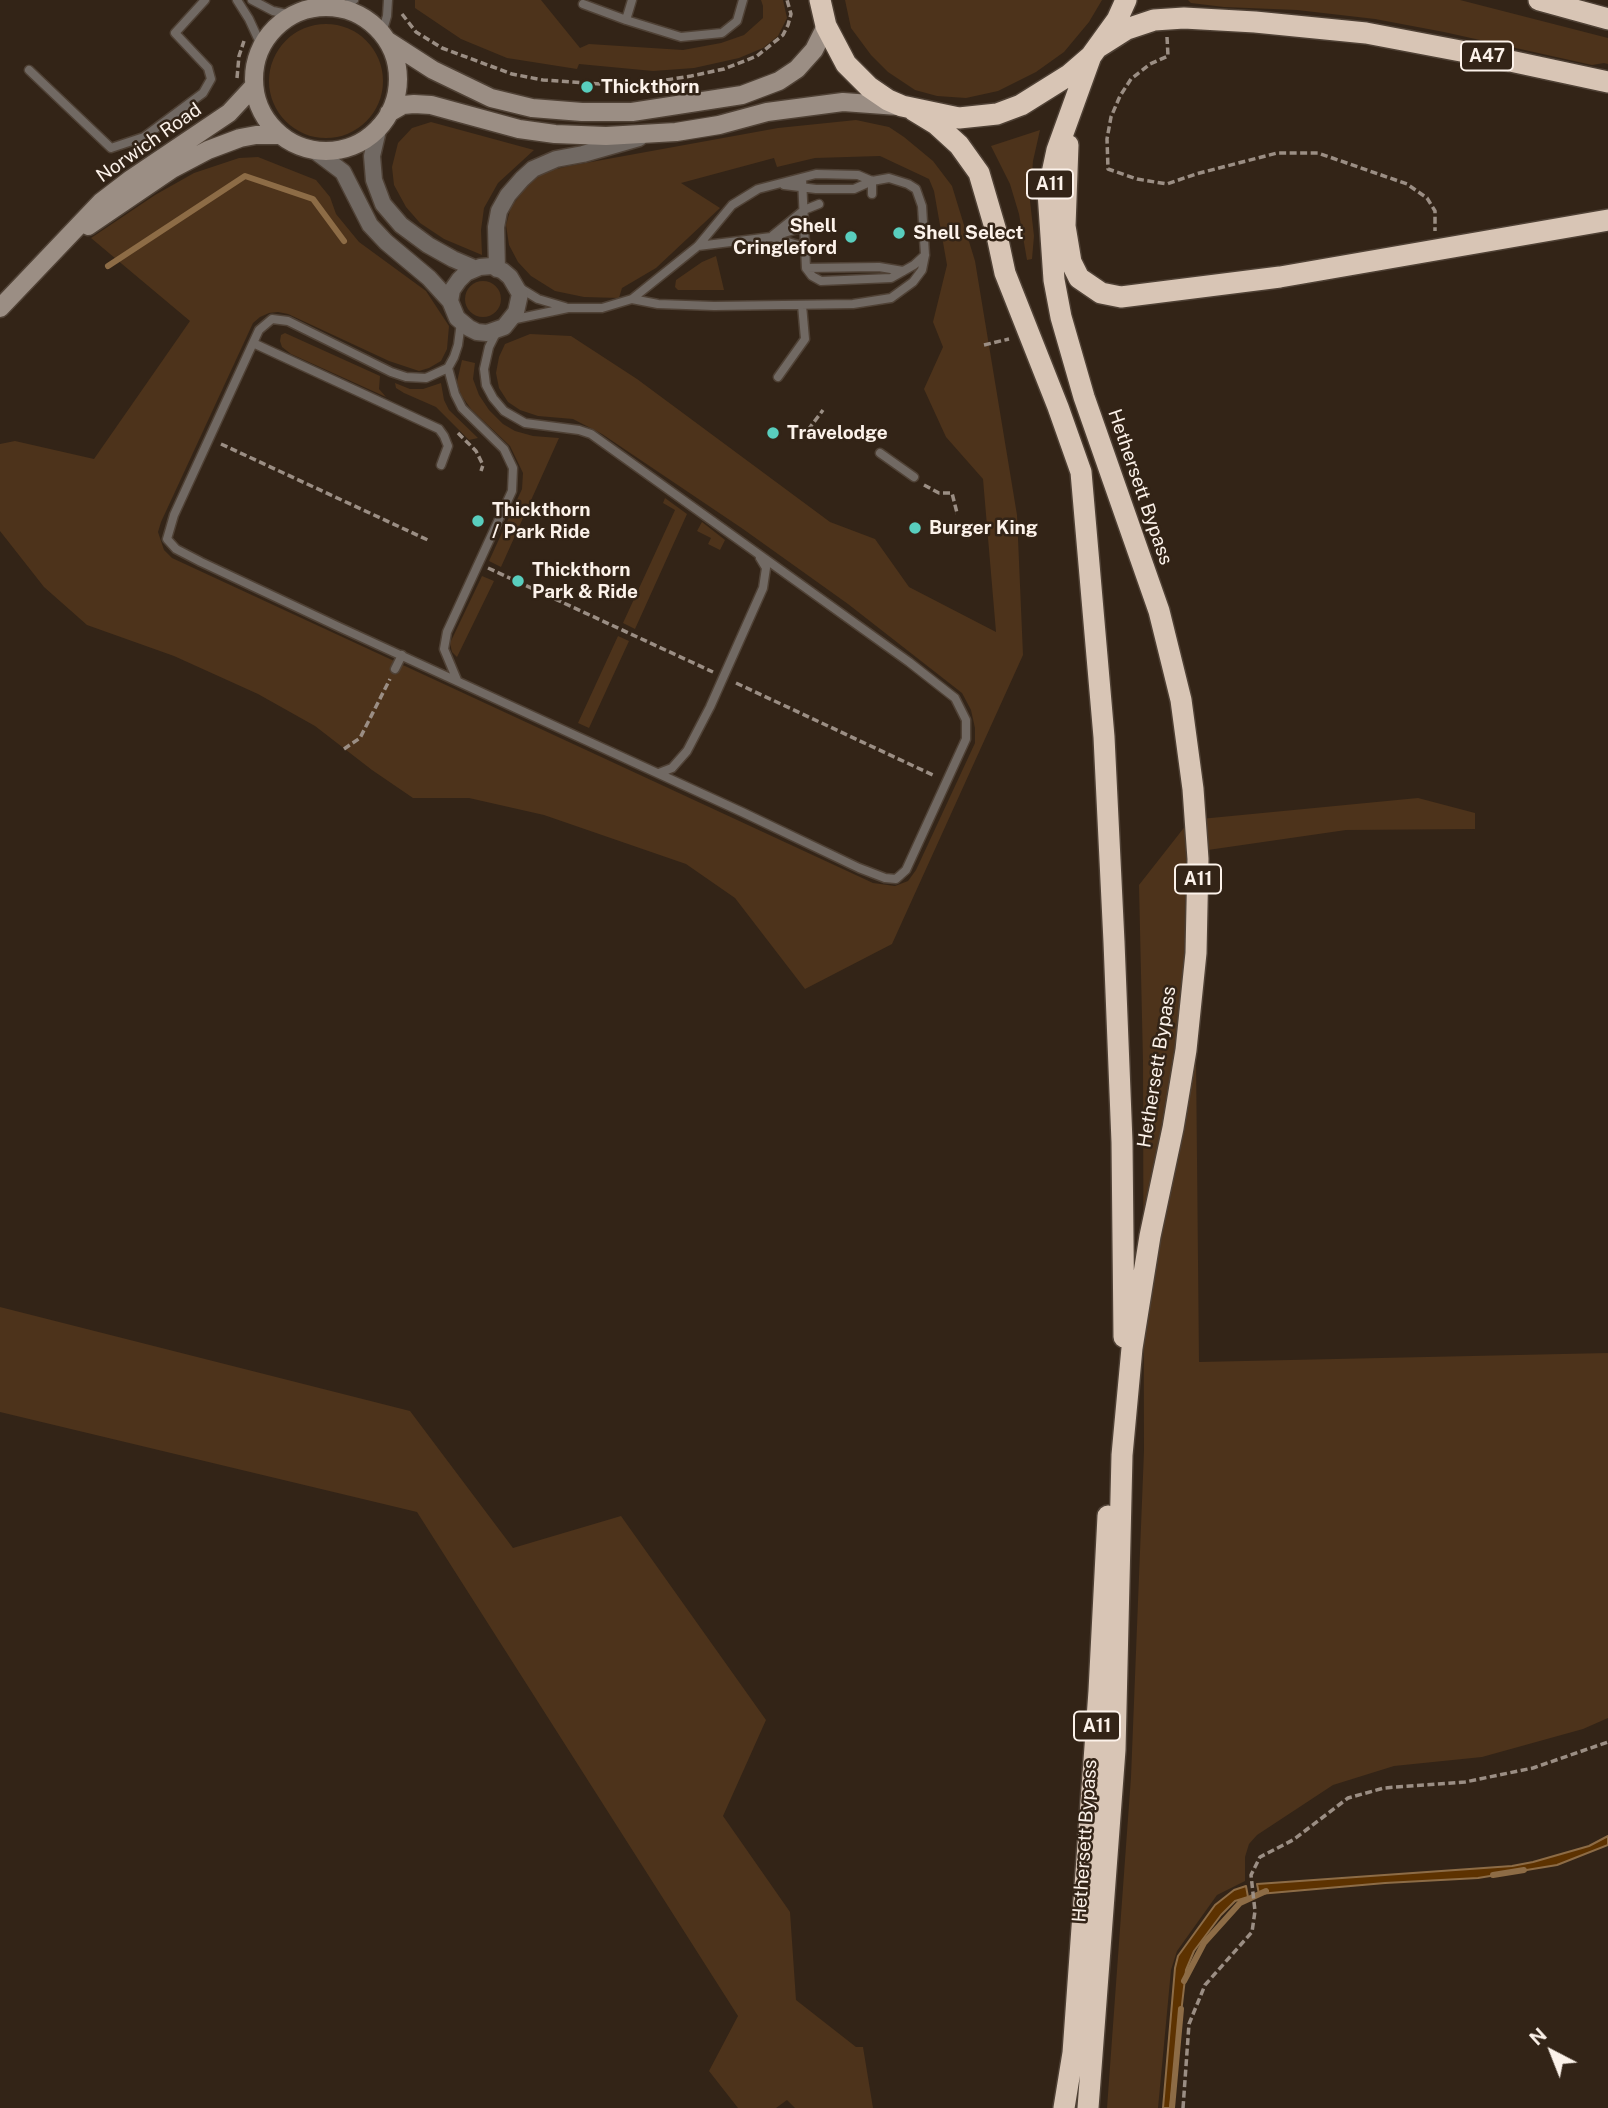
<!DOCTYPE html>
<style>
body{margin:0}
#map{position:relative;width:1608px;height:2108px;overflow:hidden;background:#332417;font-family:"Public Sans",sans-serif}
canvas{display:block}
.north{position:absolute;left:1517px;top:2017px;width:70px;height:70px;-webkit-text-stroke:5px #332417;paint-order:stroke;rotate:318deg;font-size:19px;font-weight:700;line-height:28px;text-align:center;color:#fcf2ea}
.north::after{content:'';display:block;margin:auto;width:24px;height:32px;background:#fcf2ea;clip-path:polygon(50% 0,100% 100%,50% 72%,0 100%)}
</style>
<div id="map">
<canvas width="1608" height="2108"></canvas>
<div class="north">N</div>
</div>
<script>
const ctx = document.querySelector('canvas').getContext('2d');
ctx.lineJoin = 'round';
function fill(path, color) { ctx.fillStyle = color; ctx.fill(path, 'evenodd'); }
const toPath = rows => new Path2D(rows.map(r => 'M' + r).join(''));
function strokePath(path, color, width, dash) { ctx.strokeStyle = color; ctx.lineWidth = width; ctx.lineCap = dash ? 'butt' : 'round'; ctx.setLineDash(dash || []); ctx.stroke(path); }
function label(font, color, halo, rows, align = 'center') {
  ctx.font = font + ' "Public Sans",sans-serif'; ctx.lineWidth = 5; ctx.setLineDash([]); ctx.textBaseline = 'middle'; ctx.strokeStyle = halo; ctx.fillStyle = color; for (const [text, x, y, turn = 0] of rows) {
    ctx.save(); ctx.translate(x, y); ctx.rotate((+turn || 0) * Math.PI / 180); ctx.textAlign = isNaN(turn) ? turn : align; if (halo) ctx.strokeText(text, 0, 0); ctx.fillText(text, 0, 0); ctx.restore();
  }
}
const green = toPath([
 [415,0,541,0,580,48,589,44,683,50,721,43,744,35,763,18,763,6,761,0,783,0,787,18,778,36,763,48,739,58,694,68,653,71,579,64,577,69,507,58,461,39,415,8],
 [845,0,1102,0,1089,22,1064,52,1036,72,998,91,966,98,937,96,915,90,888,72,871,55,851,28],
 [1188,0,1460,0,1608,38,1608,64,1604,63,1592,65,1444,32,1375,19,1297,10,1224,7,1191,3],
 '269 81a57 57 0 1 1 114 0a57 57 0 1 1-114 0Z',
 [856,120,889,127,904,137,933,161,952,186,975,261,1017,515,1023,655,892,944,805,989,735,898,686,864,544,815,469,798,413,798,372,770,315,726,258,694,174,656,87,625,44,587,0,531,0,444,15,441,94,459,190,321,91,238,155,195,194,173,239,158,258,157,316,180,330,197,336,214,359,242,426,291,449,326,447,349,441,361,429,368,419,371,389,361,288,314,278,312,269,313,260,317,253,323,161,522,158,532,164,550,172,558,873,883,895,886,908,881,916,870,975,743,975,728,971,710,962,693,848,604,743,529,602,434,573,419,538,416,520,410,508,402,499,388,496,373,499,357,505,344,530,334,571,336,637,379,830,522,875,539,909,587,996,632,983,479,946,437,924,389,943,347,933,322,947,265,934,191,929,179,880,156,815,158,777,167,774,158,681,183,720,208,656,268,622,288,619,298,584,297,555,291,531,276,518,262,509,245,506,225,511,207,531,181,539,173,569,166,778,128],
 [431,122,534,150,498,183,484,208,481,230,482,255,444,239,420,223,406,207,394,185,392,167,398,143,412,128],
 [1040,130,1033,161,1030,201,1034,236,1032,259,1027,260,1019,214,1010,184,991,146],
 [716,256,724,290,678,290,675,287,676,280,702,262],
 '465 299a18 18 0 1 1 36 0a18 18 0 1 1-36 0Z',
 [285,333,380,376,379,389,386,397,291,354,282,347,280,341,281,335],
 [462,360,475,363,473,379,479,395,489,410,503,424,515,431,533,436,559,438,501,567,489,561,522,489,523,473,510,446,471,409,461,395,457,382],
 [395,383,410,389,423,389,441,383,444,400,449,410,478,438,469,440,436,407,404,393,396,388],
 [665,498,687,514,635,629,623,623,675,510,663,503],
 [702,522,725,540,720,550,708,544,711,538,697,531],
 [482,576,494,581,457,657,452,652,450,643],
 [618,636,629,641,589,728,578,723],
 [1418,798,1475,813,1475,829,1346,830,1194,852,1199,1362,1608,1353,1608,1718,1583,1729,1482,1757,1394,1766,1333,1785,1257,1835,1249,1844,1245,1857,1245,1881,1217,1895,1177,1951,1171,1970,1158,2108,1107,2108,1131,1777,1144,1451,1143,1062,1139,885,1190,820],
 [0,1307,410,1411,513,1548,621,1516,766,1720,723,1816,790,1912,796,2000,856,2047,863,2047,873,2108,795,2108,787,2100,776,2108,738,2108,709,2071,738,2016,417,1512,0,1412]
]);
const water = toPath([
 [1608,1836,1608,1845,1557,1865,1478,1878,1385,1883,1259,1894,1257,1884,1512,1866,1533,1862,1589,1846,1608,1836],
 [1246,1886,1248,1897,1235,1901,1221,1915,1194,1951,1186,1970,1170,2108,1163,2108,1175,1968,1178,1956,1215,1905,1234,1890,1246,1886]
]);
const stream = toPath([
 [108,266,245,176,313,199,344,241],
 [1493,1875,1524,1870],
 [1184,1981,1204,1943,1240,1903,1266,1891],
 [1172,2108,1181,2009]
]);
const path = toPath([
 [402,14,416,32,442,48,512,74,543,80,629,86,691,76,724,69,757,56,783,35,788,25,791,14,787,0],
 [1167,37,1168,56,1150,64,1131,79,1120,96,1111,117,1107,139,1108,169,1137,179,1167,184,1196,174,1277,153,1318,153,1407,184,1427,198,1435,211,1435,231],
 [237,78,239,56,244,41],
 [984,345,1009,339],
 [808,430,823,410],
 [458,433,476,451,483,465,481,471],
 [221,444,430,541],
 [924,485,939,493,952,493,957,513,955,513],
 [488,568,713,672],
 [736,683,935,776],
 [344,749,360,738,390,679],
 [1183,2108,1189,2024,1205,1985,1252,1932,1255,1911,1251,1875,1260,1857,1293,1840,1348,1798,1384,1788,1465,1782,1533,1768,1608,1742]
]);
const lane = toPath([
 [237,0,249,19,261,45],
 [252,0,273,11,292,15],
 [583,4,626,20,632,0],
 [342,8,354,0],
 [626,20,681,37,722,33,737,21,743,0],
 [382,33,387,16,388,0],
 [29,70,111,148,144,137,203,93,211,79,208,68,175,33,205,0],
 [802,178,806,268,812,276,821,281,891,278,914,265,925,255],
 [784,185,816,189,854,189,872,181,872,194],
 [773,235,804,210,819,204],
 [771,237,805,247,819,249],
 [698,246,771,237,804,227,819,226],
 [806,268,879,267,903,271],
 [520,288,538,299,565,307],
 [511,320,568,308,602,308,632,299,698,246,732,205,758,189,816,174,858,175,872,181,889,178,908,184,916,189,922,206,925,255,922,270,913,282,891,298,853,304,714,306,658,304,632,299],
 [461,322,458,345,454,357,448,368,426,378,406,377,391,372,288,321,272,319,259,330,253,343,174,515,167,539,176,549,201,562,339,627,742,812,859,868,885,878,896,879,906,870,966,739,966,720,955,698,909,662,591,434,579,430,525,423,504,411,493,398,486,385,484,369,489,347,497,331],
 [253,343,439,429,444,436,448,446,441,465],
 [448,368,455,394,462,408,504,449,513,468,512,491,447,632,444,649,457,680],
 [778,377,805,339,802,305],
 [880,453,914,477],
 [395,669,402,655],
 [659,773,672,768,687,751,710,707,763,588,766,568,760,558]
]);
const street = toPath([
 [379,126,372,156,374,180,383,204,401,225,428,245,453,259,474,268],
 [315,151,343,172,370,225,386,242,429,278,450,301,457,318,469,328,477,332,487,333,504,327,516,312,520,294,510,277,503,271,492,266,480,267,466,273,459,280,452,290,450,301],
 [497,269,496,227,499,211,508,195,522,179,533,169,556,159,583,154,639,138]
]);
const secondary = toPath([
 '254 79a72 72 0 1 1 144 0a72 72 0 1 1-144 0Z',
 [388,41,433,70,491,98,532,108,582,112,632,112,742,95,779,81,797,69,814,50,826,26],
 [389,113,403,105,414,104,431,105,519,129,555,134,606,136,676,132,719,125,767,112,843,102,898,106],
 [88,226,172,169,208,150,240,138,256,135,280,135],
 [0,308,101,202,131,179,229,113,254,86]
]);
const highway = toPath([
 [820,0,826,26,846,64,869,87,888,100,902,106,959,118,997,114,1021,105,1069,75,1091,56,1117,20,1126,0],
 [1539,0,1608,19],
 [1097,48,1127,29,1154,20,1184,18,1255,22,1366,33,1487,56,1608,82],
 [913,110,936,124,959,145,979,173,996,231,1005,273,1058,407,1081,472,1104,737,1114,942,1122,1142,1124,1337],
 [1068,145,1065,226,1071,262,1079,278,1101,293,1121,297,1280,277,1608,220],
 [1064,2108,1073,2053,1099,1691,1108,1516],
 [1088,2108,1115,1750,1122,1455,1132,1348,1150,1236,1173,1128,1186,1050,1196,953,1198,859,1193,789,1181,700,1159,611,1084,397,1061,317,1054,280,1048,192,1057,150,1091,56]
]);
const markers = [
 [587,87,7,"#59cebe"],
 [899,233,7,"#59cebe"],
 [851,237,7,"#59cebe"],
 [773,433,7,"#59cebe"],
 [478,521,7,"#59cebe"],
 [915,528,7,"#59cebe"],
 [518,581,7,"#59cebe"]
];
const shields = [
 [1487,56,52],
 [1050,184,46],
 [1198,879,46],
 [1097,1726,46]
];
const shieldNames = [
 ["A47",1487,56],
 ["A11",1050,184],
 ["A11",1198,879],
 ["A11",1097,1726]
];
const poiNames = [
 ["Thickthorn",601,87],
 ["Shell",837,226,"right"],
 ["Cringleford",837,248,"right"],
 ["Shell Select",913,233],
 ["Travelodge",787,433],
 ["Thickthorn",492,510],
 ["/ Park Ride",492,532],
 ["Burger King",929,528],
 ["Thickthorn",532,570],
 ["Park & Ride",532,592]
];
const streetNames = [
 ["Norwich Road",149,143,-35],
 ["Hethersett Bypass",1140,487,71],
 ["Hethersett Bypass",1157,1067,-81],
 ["Hethersett Bypass",1085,1841,-86]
];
fill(green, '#4d331b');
fill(water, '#5d3200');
strokePath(water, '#8d6c46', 2);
strokePath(stream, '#8d6c46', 6);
strokePath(lane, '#4f4135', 11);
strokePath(street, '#4f4135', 19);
strokePath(secondary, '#4f4135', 21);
strokePath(highway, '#4f4135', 24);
strokePath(path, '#9b8e84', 3.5, [7, 3.5]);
strokePath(lane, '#716963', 8);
strokePath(street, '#716963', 16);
strokePath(secondary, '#9b8e84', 18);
strokePath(highway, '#d8c5b5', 21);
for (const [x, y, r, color] of markers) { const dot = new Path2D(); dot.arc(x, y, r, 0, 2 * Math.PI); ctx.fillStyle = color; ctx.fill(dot); strokePath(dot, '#332417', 2.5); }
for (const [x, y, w] of shields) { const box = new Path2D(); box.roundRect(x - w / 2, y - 14.5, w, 29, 5); ctx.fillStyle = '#332417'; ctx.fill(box); strokePath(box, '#fcf2ea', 2); }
label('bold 18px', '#fcf2ea', null, shieldNames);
label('bold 19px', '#fcf2ea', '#332417', poiNames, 'left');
label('19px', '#fcf2ea', '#332417', streetNames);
</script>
